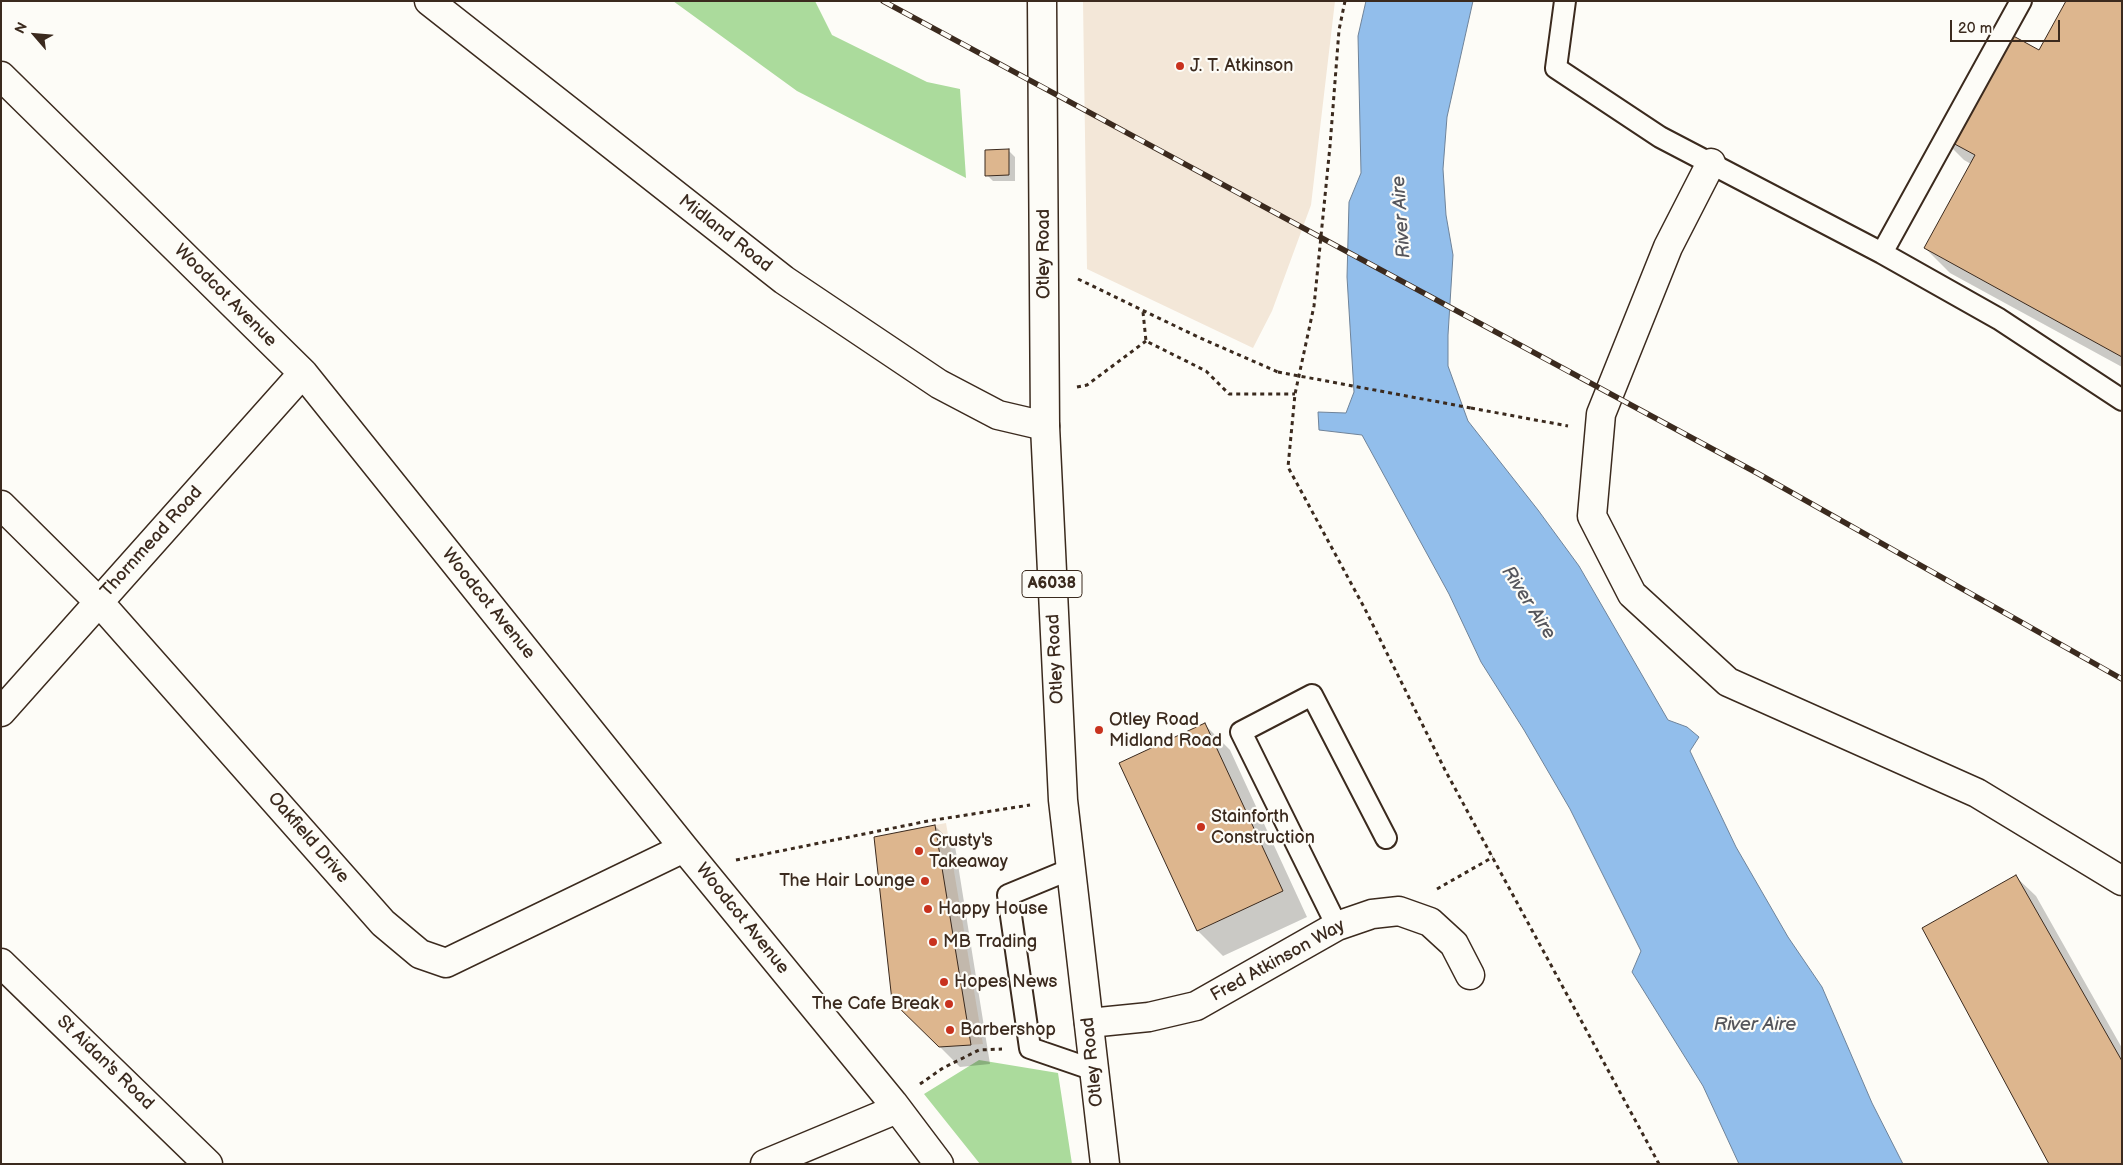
<!DOCTYPE html>
<style>
body{margin:0}
#map{position:relative;width:2123px;height:1165px;overflow:hidden;background:#fdfcf7;font-family:"Balsamiq Sans",sans-serif}
canvas{display:block}
.frame{position:absolute;inset:0;border:2px solid #3b2a1e;pointer-events:none}
.north{position:absolute;left:10px;top:10px;width:50px;height:50px;-webkit-text-stroke:4px #fdfcf7;paint-order:stroke;rotate:297deg;font-size:14px;font-weight:700;line-height:20px;text-align:center;color:#3b2a1e}
.north::after{content:'';display:block;margin:auto;width:18px;height:22px;background:#3b2a1e;clip-path:polygon(50% 0,100% 100%,50% 72%,0 100%)}
.scale{position:absolute;left:1950px;top:20px;width:110px;height:22px;box-sizing:border-box;border:2px solid #3b2a1e;border-top:0;padding-left:6px;font-size:15px;line-height:18px;white-space:nowrap;color:#3b2a1e;-webkit-text-stroke:4px #fdfcf7;paint-order:stroke}
</style>
<div id="map">
<canvas width="2123" height="1165"></canvas>
<div class="frame"></div>
<div class="north">N</div>
<div class="scale">20 m</div>
</div>
<script>
const ctx = document.querySelector('canvas').getContext('2d');
ctx.lineJoin = 'round';
function fill(path, color) { ctx.fillStyle = color; ctx.fill(path, 'evenodd'); }
const toPath = rows => new Path2D(rows.map(r => 'M' + r).join(''));
function strokePath(path, color, width, dash) { ctx.strokeStyle = color; ctx.lineWidth = width; ctx.lineCap = dash ? 'butt' : 'round'; ctx.setLineDash(dash || []); ctx.stroke(path); }
function label(font, color, halo, rows, align = 'center') {
  ctx.font = font + ' "Balsamiq Sans",sans-serif'; ctx.lineWidth = 4.5; ctx.setLineDash([]); ctx.textBaseline = 'middle'; ctx.strokeStyle = halo; ctx.fillStyle = color; for (const [text, x, y, turn = 0] of rows) {
    ctx.save(); ctx.translate(x, y); ctx.rotate((+turn || 0) * Math.PI / 180); ctx.textAlign = isNaN(turn) ? turn : align; if (halo) ctx.strokeText(text, 0, 0); ctx.fillText(text, 0, 0); ctx.restore();
  }
}
const built = toPath([
 [1083,1,1335,1,1311,205,1272,311,1253,348,1087,269],
 [946,823,983,1044,939,1047,892,1001,874,837]
]);
const green = toPath([
 [673,1,815,1,832,35,927,82,960,89,966,178,797,91],
 [979,1060,1058,1073,1072,1164,980,1164,924,1094]
]);
const water = toPath([
 [1366,1,1473,1,1447,117,1443,169,1446,215,1453,255,1448,335,1448,366,1468,421,1538,510,1579,566,1668,720,1687,727,1699,737,1690,751,1736,847,1788,937,1822,987,1872,1103,1903,1164,1739,1164,1703,1086,1632,972,1641,951,1570,809,1524,730,1481,662,1449,594,1362,435,1319,430,1318,412,1346,413,1354,392,1347,277,1349,202,1361,173,1358,36,1366,1]
]);
const shadow = toPath([
 [2122,1,2122,367,1950,273,1925,248,1971,164,1964,160,1939,135,2040,52],
 [1008,150,1015,157,1015,181,993,181,987,175],
 [1205,725,1230,750,1307,917,1223,956,1198,931],
 [935,826,955,846,990,1064,960,1067,911,1018],
 [2016,877,2036,896,2122,1048,2122,1164]
]);
const building = toPath([
 [2066,1,2122,1,2122,357,1924,248,1975,155,1938,135,1997,27,2039,50,2066,1],
 [1009,149,1009,175,985,176,985,150,1009,149],
 [1205,723,1283,891,1197,931,1119,763,1205,723],
 [935,825,971,1045,939,1047,892,1001,874,837,935,825],
 [2016,875,2122,1061,2122,1164,2049,1164,1922,928,2016,875]
]);
const path = toPath([
 [1345,1,1339,30,1330,146,1314,306,1295,394,1288,467,1365,609,1445,770,1659,1164],
 [1078,279,1198,337,1278,372],
 [1143,312,1146,341,1206,371,1229,394,1295,394],
 [1077,387,1087,385,1146,341],
 [1471,408,1568,426],
 [736,860,928,821,1030,805],
 [1437,889,1493,857],
 [920,1084,943,1068,979,1050,1002,1049]
]);
const service = toPath([
 [1565,1,1556,68,1660,137,1882,253,1999,319,2122,400],
 [1882,253,2021,1],
 [1071,869,1008,895,1030,1048,1094,1070],
 [1337,926,1241,732,1312,695,1386,838]
]);
const minor = toPath([
 [429,1,784,280,939,384,998,415,1045,426],
 [1,76,303,373,684,848,893,1103,939,1164],
 [1711,163,1668,247,1601,414,1592,516,1632,594,1728,682,1977,793,2122,881],
 [1,505,99,602,383,923,420,954,446,963,684,848],
 [1,712,303,373],
 [1,963,208,1164],
 [1089,1023,1149,1017,1196,1006,1337,926,1372,914,1399,911,1430,922,1454,944,1470,975],
 [765,1164,897,1109]
]);
const primary = toPath([
 [1042,1,1045,426,1063,800,1105,1164]
]);
const rail = toPath([
 [883,1,1757,473,2122,679]
]);
const pathBridge = toPath([
 [1278,372,1471,408]
]);
const markers = [
 [1180,66,5,"#c8321e"],
 [1099,730,5,"#c8321e"],
 [1201,827,5,"#c8321e"],
 [919,851,5,"#c8321e"],
 [925,881,5,"#c8321e"],
 [928,909,5,"#c8321e"],
 [933,942,5,"#c8321e"],
 [944,982,5,"#c8321e"],
 [949,1004,5,"#c8321e"],
 [950,1030,5,"#c8321e"]
];
const shields = [
 [1052,584,60]
];
const shieldNames = [
 ["A6038",1052,584]
];
const poiNames = [
 ["J. T. Atkinson",1190,66],
 ["Otley Road",1109,720],
 ["Midland Road",1109,741],
 ["Stainforth",1211,817],
 ["Construction",1211,838],
 ["Crusty's",929,841],
 ["Takeaway",929,862],
 ["The Hair Lounge",915,881,"right"],
 ["Happy House",938,909],
 ["MB Trading",943,942],
 ["Hopes News",954,982],
 ["The Cafe Break",939,1004,"right"],
 ["Barbershop",960,1030]
];
const streetNames = [
 ["Midland Road",725,234,38],
 ["Otley Road",1044,254,-90],
 ["Woodcot Avenue",225,296,45],
 ["Thornmead Road",152,542,-48],
 ["Woodcot Avenue",488,604,51],
 ["Otley Road",1056,659,-93],
 ["Oakfield Drive",308,838,49],
 ["Woodcot Avenue",742,919,51],
 ["Fred Atkinson Way",1278,961,-29],
 ["Otley Road",1093,1062,-96],
 ["St Aidan's Road",105,1063,44]
];
const waterNames = [
 ["River Aire",1402,217,-94],
 ["River Aire",1528,603,57],
 ["River Aire",1755,1025]
];
fill(built, '#f3e7d8');
fill(green, '#abdb9c');
fill(water, '#92beeb');
strokePath(water, '#6f8399', 1);
fill(shadow, '#0003');
fill(building, '#ddb68e');
strokePath(building, '#3b2a1e', 1);
strokePath(service, '#3b2a1e', 24);
strokePath(minor, '#3b2a1e', 31);
strokePath(primary, '#3b2a1e', 31);
strokePath(path, '#3b2a1e', 3, [4, 4]);
strokePath(service, '#fdfcf7', 20);
strokePath(minor, '#fdfcf7', 28);
strokePath(primary, '#fdfcf7', 28);
strokePath(rail, '#3b2a1e', 5.5);
strokePath(rail, '#fdfcf7', 4, [11]);
strokePath(pathBridge, '#3b2a1e', 3, [4, 4]);
for (const [x, y, r, color] of markers) { const dot = new Path2D(); dot.arc(x, y, r, 0, 2 * Math.PI); ctx.fillStyle = color; ctx.fill(dot); strokePath(dot, '#fdfcf7', 2); }
for (const [x, y, w] of shields) { const box = new Path2D(); box.roundRect(x - w / 2, y - 13.5, w, 27, 4); ctx.fillStyle = '#fdfcf7'; ctx.fill(box); strokePath(box, '#3b2a1e', 1); }
label('bold 16px', '#3b2a1e', null, shieldNames);
label('18px', '#3b2a1e', '#fdfcf7', poiNames, 'left');
label('18px', '#3b2a1e', '#fdfcf7', streetNames);
label('italic 19px', '#55565c', '#fdfcf7', waterNames);
</script>
